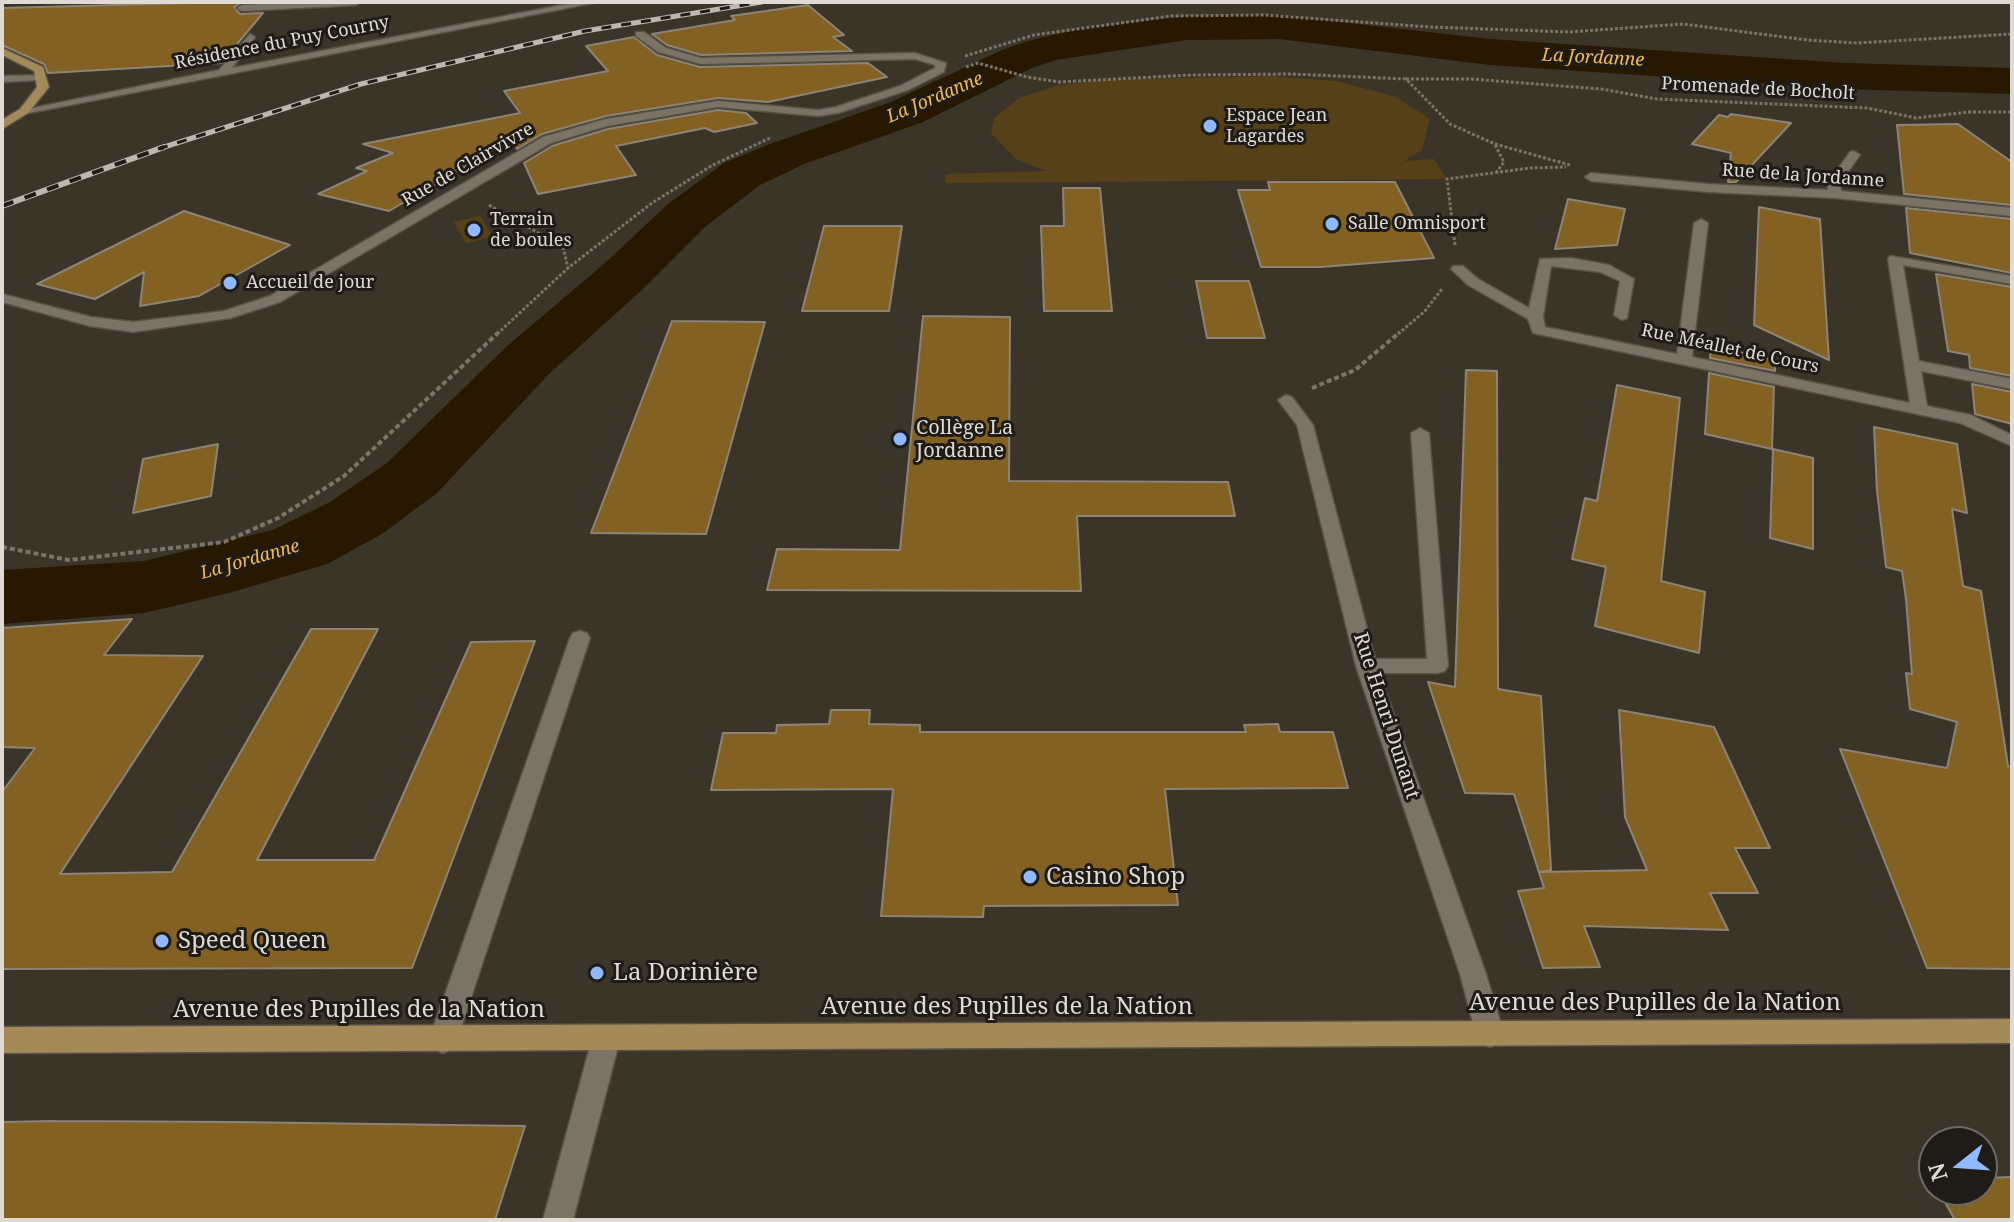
<!DOCTYPE html>
<meta charset="utf-8">
<style>
body{margin:0}
#map{position:relative;width:2014px;height:1222px;overflow:hidden;background:#3b3429;font-family:"Noto Serif",serif}
canvas{display:block}
.frame{position:absolute;inset:0;border:4px solid #dfdbd4;pointer-events:none}
.north{position:absolute;left:1918px;top:1126px;width:80px;height:80px;box-sizing:border-box;background:#1f1c17;border:2px solid #6c6863;border-radius:50%;rotate:253deg;font-size:22px;font-weight:700;line-height:32px;text-align:center;color:#dfdbd4}
.north::after{content:'';display:block;margin:auto;width:28px;height:36px;background:#8fb8fd;clip-path:polygon(50% 0,100% 100%,50% 72%,0 100%)}
</style>
<div id="map">
<canvas width="2014" height="1222"></canvas>
<div class="frame"></div>
<div class="north">N</div>
</div>
<script>
const ctx = document.querySelector('canvas').getContext('2d');
ctx.lineJoin = 'round';
function fill(path, color) { ctx.fillStyle = color; ctx.fill(path, 'evenodd'); }
const toPath = rows => new Path2D(rows.map(r => 'M' + r).join(''));
function strokePath(path, color, width, dash) { ctx.strokeStyle = color; ctx.lineWidth = width; ctx.lineCap = dash ? 'butt' : 'round'; ctx.setLineDash(dash || []); ctx.stroke(path); }
function label(font, color, halo, rows, align = 'center') {
  ctx.font = font + ' "Noto Serif",serif'; ctx.lineWidth = 6; ctx.setLineDash([]); ctx.textBaseline = 'middle'; ctx.strokeStyle = halo; ctx.fillStyle = color; for (const [text, x, y, turn = 0] of rows) {
    ctx.save(); ctx.translate(x, y); ctx.rotate((+turn || 0) * Math.PI / 180); ctx.textAlign = isNaN(turn) ? turn : align; if (halo) ctx.strokeText(text, 0, 0); ctx.fillText(text, 0, 0); ctx.restore();
  }
}
const green = toPath([
 [1266,76,1337,81,1396,97,1430,119,1422,150,1404,161,1434,159,1447,179,946,183,945,174,1046,171,1016,159,991,133,994,118,1019,98,1056,86,1097,80],
 [480,216,493,237,466,243,454,222]
]);
const river = toPath([
 [1279,15,1490,39,1845,63,2012,68,2012,94,1845,89,1490,65,1279,39,1187,40,1056,60,1032,68,923,122,804,164,760,185,706,226,644,288,550,373,437,493,382,534,327,564,229,593,144,613,2,624,2,570,144,561,273,530,330,502,387,463,506,347,604,264,668,204,724,163,770,144,891,102,1002,50,1028,41,1083,28,1187,16,1279,15]
]);
const building = toPath([
 [228,2,242,2,234,7,240,14,263,13,221,63,48,73,44,64,2,45,2,8,228,2],
 [808,5,844,35,833,37,852,51,701,55,667,45,652,34,735,20,731,16,808,5],
 [634,37,657,55,700,67,868,63,887,77,768,102,718,98,606,116,542,134,517,149,513,139,389,211,318,194,367,171,356,168,393,153,363,144,520,113,504,91,608,71,586,46,634,37],
 [718,110,746,113,757,123,714,132,705,128,616,146,636,175,538,194,524,163,552,146,608,129,718,110],
 [1731,114,1791,123,1736,182,1728,182,1731,153,1692,144,1719,115,1728,117,1731,114],
 [1958,124,2012,162,2012,205,1904,194,1897,125,1958,124],
 [1268,182,1395,182,1434,258,1321,267,1261,267,1238,190,1270,190,1268,182],
 [1063,188,1100,188,1112,311,1044,311,1041,226,1064,226,1063,188],
 [1568,199,1625,209,1617,245,1555,249,1568,199],
 [1759,207,1820,219,1829,360,1754,325,1759,207],
 [1906,208,2012,219,2012,273,1910,253,1906,208],
 [184,211,290,245,199,296,140,306,144,272,95,299,37,284,184,211],
 [824,226,902,226,889,311,802,311,824,226],
 [1936,274,2012,287,2012,376,1970,368,1969,355,1948,351,1936,274],
 [1196,281,1249,281,1265,338,1207,338,1196,281],
 [923,316,1010,317,1009,481,1228,482,1235,516,1077,516,1081,591,767,590,777,549,900,550,923,316],
 [672,321,765,322,706,534,591,533,672,321],
 [1711,346,1775,360,1775,371,1710,358,1711,346],
 [1466,370,1497,371,1498,689,1541,696,1551,870,1540,872,1647,870,1625,817,1619,710,1714,727,1770,848,1735,848,1758,893,1710,893,1728,930,1584,926,1600,967,1543,968,1518,891,1544,888,1514,794,1465,793,1428,682,1455,687,1466,370],
 [1709,373,1774,387,1772,449,1705,434,1709,373],
 [1972,384,2012,392,2012,424,1975,414,1972,384],
 [1617,385,1680,398,1661,581,1705,592,1699,653,1595,626,1606,567,1572,559,1585,498,1597,501,1617,385],
 [1874,427,1957,444,1967,513,1952,509,1963,586,1981,591,2008,766,2012,767,2012,969,1927,968,1840,749,1947,768,1957,722,1910,709,1906,673,1912,674,1906,599,1902,571,1886,567,1877,491,1874,427],
 [218,444,211,496,133,513,143,459,218,444],
 [1773,449,1813,458,1813,549,1770,538,1773,449],
 [132,619,104,655,203,656,60,874,172,872,311,629,378,629,257,860,374,860,471,642,535,641,412,968,2,969,2,792,35,748,2,747,2,628,132,619],
 [831,710,870,710,869,724,920,725,920,732,1246,732,1244,725,1278,724,1280,732,1333,732,1348,788,1165,789,1178,905,984,906,983,917,881,916,893,789,711,790,723,733,776,733,777,725,829,724,831,710],
 [55,1121,234,1122,525,1126,495,1220,2,1220,2,1122,55,1121],
 [2012,1177,2012,1220,1955,1220,1938,1190,1982,1190,1982,1178,2012,1177]
]);
const pathFar1 = toPath([
 [965,56,1034,35,1171,16,1264,15,1430,27,1569,32,1683,24,1807,40,1857,43,2012,34],
 [966,67,978,63,1027,77,1059,82,1191,75,1292,74,1406,79],
 [1495,145,1504,162,1496,173],
 [1570,165,1495,144,1450,124,1406,79,1471,79,1601,89,1657,99,1867,108,1916,118,1969,112,2012,112],
 [489,205,563,247,568,268],
 [1455,245,1447,179,1530,168,1566,167],
 [497,334,568,268,652,203,711,166,772,137],
 [1398,334,1425,311,1442,289]
]);
const path = toPath([
 [1312,388,1355,370,1400,332],
 [2,547,69,560,224,542,278,518,344,476,499,332]
]);
const minor = toPath([
 [300,2,361,2,356,5,242,11,237,8,242,5,300,2],
 [578,2,598,2,24,114,18,111,219,70,250,34,255,37,232,68,578,2],
 [636,32,644,32,666,48,701,58,915,53,946,63,944,72,908,90,838,113,818,116,718,107,607,126,551,143,280,302,231,318,133,332,90,326,2,302,2,294,91,317,133,322,224,311,270,296,543,137,606,119,718,101,818,110,836,107,900,86,935,68,935,65,915,59,701,64,658,52,636,36,636,32],
 [44,75,44,79,40,80,2,82,2,76,44,75],
 [1854,151,1860,155,1840,183,1841,191,2012,208,2012,216,1835,198,1708,192,1591,181,1585,177,1591,173,1708,184,1828,190,1828,183,1850,152,1854,151],
 [1701,219,1708,223,1692,357,1910,403,1888,259,1890,256,2012,276,2012,284,1903,265,1919,361,2012,379,2012,389,1921,371,1927,406,1971,415,2012,435,2012,446,1960,423,1533,333,1528,319,1468,285,1451,269,1453,266,1463,266,1478,279,1529,308,1540,259,1571,258,1609,265,1634,279,1627,318,1622,320,1614,315,1620,281,1600,272,1551,266,1543,317,1545,327,1677,354,1694,223,1701,219],
 [1286,395,1292,397,1313,425,1375,659,1427,659,1411,433,1420,428,1429,433,1448,666,1445,671,1438,673,1379,673,1486,974,1504,1034,1500,1043,1490,1047,1480,1043,1476,1034,1460,974,1356,666,1297,425,1278,400,1286,395],
 [580,631,587,633,590,638,457,1040,453,1049,443,1053,433,1049,429,1040,570,638,573,633,580,631],
 [606,1026,616,1030,620,1039,573,1220,543,1220,592,1039,596,1030,606,1026]
]);
const major = toPath([
 [2,48,43,67,49,87,28,113,2,129,2,120,20,109,37,87,34,71,2,55,2,48],
 [2012,1019,2012,1043,2,1053,2,1027,2012,1019]
]);
const railFar1 = toPath([
 [158,149,361,84,585,31,762,2]
]);
const rail = toPath([
 [2,206,164,147]
]);
const markers = [
 [1210,126,8,"#8fb8fd"],
 [1332,224,8,"#8fb8fd"],
 [474,230,8,"#8fb8fd"],
 [230,283,8,"#8fb8fd"],
 [900,439,8,"#8fb8fd"],
 [1030,877,8,"#8fb8fd"],
 [162,941,8,"#8fb8fd"],
 [597,973,8,"#8fb8fd"]
];
const farStreetnames = [
 ["Résidence du Puy Courny",282,43,-11],
 ["Promenade de Bocholt",1758,89,3],
 ["Rue de Clairvivre",468,165,-30],
 ["Rue de la Jordanne",1803,176,4],
 ["Rue Méallet de Cours",1730,349,12]
];
const farWaternames = [
 ["La Jordanne",1593,58,3],
 ["La Jordanne",935,98,-23],
 ["La Jordanne",250,560,-16]
];
const farPoinames = [
 ["Espace Jean",1226,116],
 ["Lagardes",1226,137],
 ["Terrain",490,220],
 ["de boules",490,241],
 ["Salle Omnisport",1348,224],
 ["Accueil de jour",246,283]
];
const poiNames = [
 ["Collège La",916,428],
 ["Jordanne",916,451]
];
const streetNames = [
 ["Rue Henri Dunant",1386,716,72]
];
const nearPoinames = [
 ["Casino Shop",1046,877],
 ["Speed Queen",178,941],
 ["La Dorinière",613,973]
];
const nearStreetnames = [
 ["Avenue des Pupilles de la Nation",1655,1003],
 ["Avenue des Pupilles de la Nation",1007,1007],
 ["Avenue des Pupilles de la Nation",359,1010]
];
fill(green, '#564018');
fill(river, '#261801');
fill(building, '#826123');
strokePath(building, '#8c8477', 2);
strokePath(minor, '#575148', 3);
strokePath(major, '#575148', 3);
strokePath(pathFar1, '#7a746a', 3, [3, 2]);
strokePath(path, '#7a746a', 4, [5, 3]);
fill(minor, '#7a7366');
fill(major, '#a58a59');
strokePath(railFar1, '#bcb7af', 5);
strokePath(rail, '#bcb7af', 6);
strokePath(railFar1, '#1f1c17', 3, [10]);
strokePath(rail, '#1f1c17', 4, [12]);
for (const [x, y, r, color] of markers) { const dot = new Path2D(); dot.arc(x, y, r, 0, 2 * Math.PI); ctx.fillStyle = color; ctx.fill(dot); strokePath(dot, '#1f1c17', 3); }
label('18px', '#dfdbd4', '#1f1c17', farStreetnames);
label('italic 18px', '#f3ba4b', '#1f1c17', farWaternames);
label('18px', '#dfdbd4', '#1f1c17', farPoinames, 'left');
label('20px', '#dfdbd4', '#1f1c17', poiNames, 'left');
label('20px', '#dfdbd4', '#1f1c17', streetNames);
label('24px', '#dfdbd4', '#1f1c17', nearPoinames, 'left');
label('24px', '#dfdbd4', '#1f1c17', nearStreetnames);
</script>
